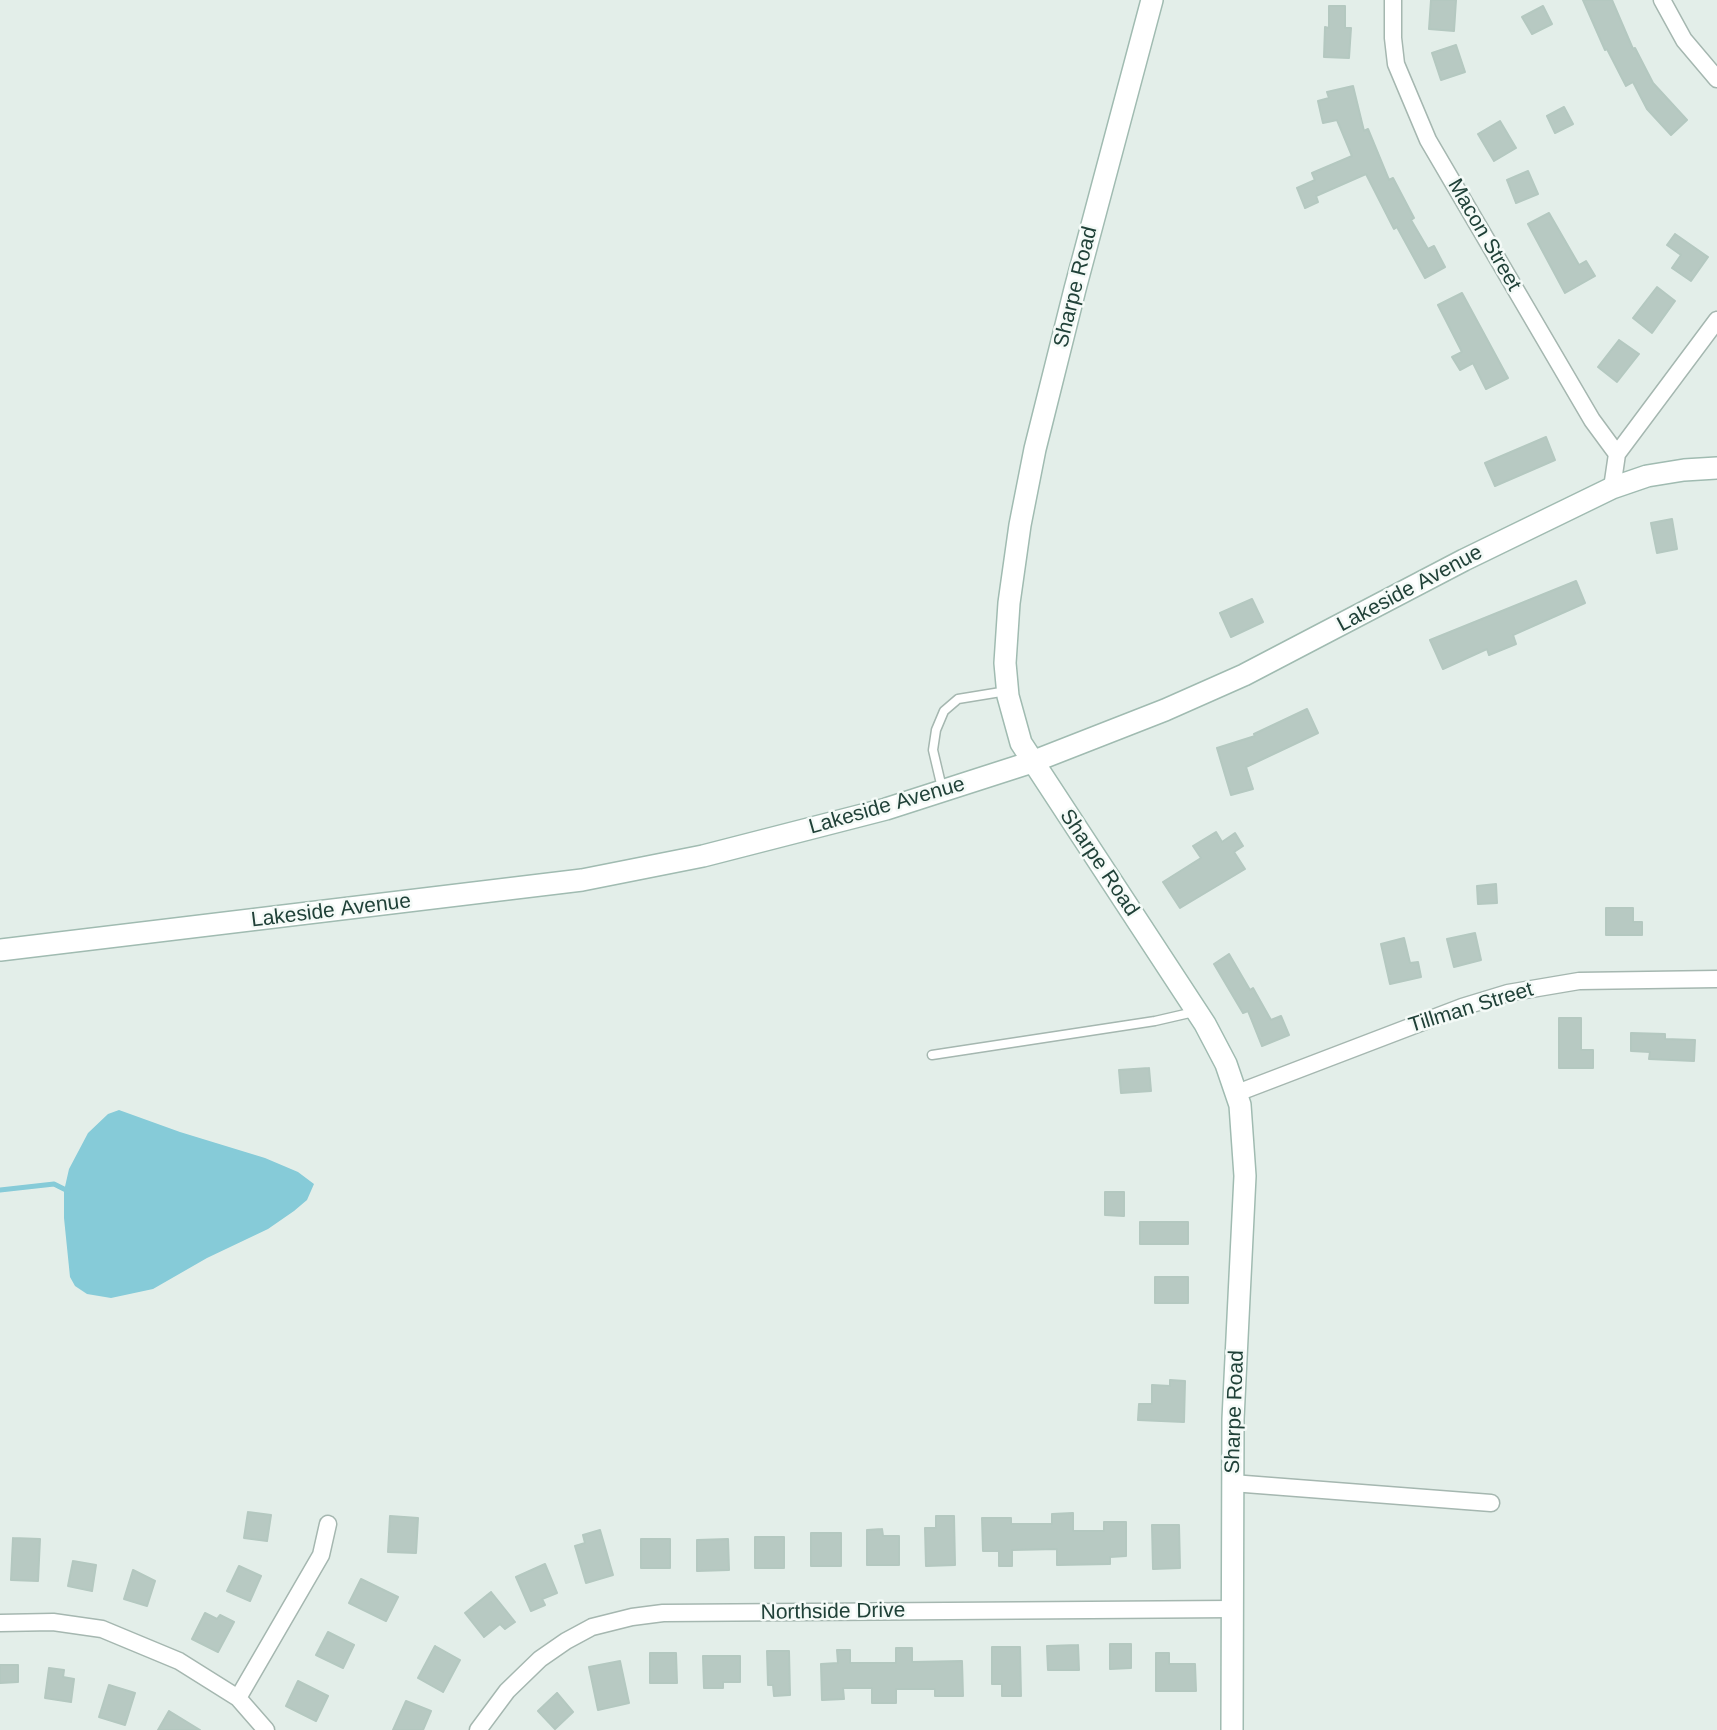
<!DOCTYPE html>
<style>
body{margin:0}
canvas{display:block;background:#e3eee9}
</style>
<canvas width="1717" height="1730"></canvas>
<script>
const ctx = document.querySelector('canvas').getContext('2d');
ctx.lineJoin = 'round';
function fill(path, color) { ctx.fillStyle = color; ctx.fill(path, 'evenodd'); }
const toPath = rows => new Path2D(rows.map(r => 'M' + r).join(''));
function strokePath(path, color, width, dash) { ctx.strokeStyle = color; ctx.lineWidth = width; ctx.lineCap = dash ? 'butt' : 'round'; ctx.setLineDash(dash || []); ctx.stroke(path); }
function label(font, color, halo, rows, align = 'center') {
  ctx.font = font + ' Helvetica,sans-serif'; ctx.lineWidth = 5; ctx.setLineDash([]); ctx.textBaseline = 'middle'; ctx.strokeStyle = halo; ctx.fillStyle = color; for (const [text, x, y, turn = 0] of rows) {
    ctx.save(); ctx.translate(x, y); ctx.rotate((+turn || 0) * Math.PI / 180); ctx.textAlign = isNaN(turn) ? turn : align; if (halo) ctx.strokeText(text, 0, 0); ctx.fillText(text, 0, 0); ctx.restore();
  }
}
const water = toPath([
 [119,1110,180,1132,265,1158,298,1172,314,1184,307,1200,294,1211,268,1229,207,1258,153,1289,111,1298,87,1294,75,1286,70,1277,64,1218,64,1191,69,1169,88,1133,108,1114]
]);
const stream = toPath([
 [0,1190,54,1184,68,1191]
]);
const building = toPath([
 [1431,0,1456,0,1454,31,1429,29,1431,0],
 [1583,0,1612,0,1633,49,1635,48,1653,83,1687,120,1671,135,1647,109,1633,82,1626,86,1607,49,1605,50,1583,0],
 [1329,6,1345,6,1345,28,1351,28,1349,58,1324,57,1325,27,1329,28,1329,6],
 [1543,6,1552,24,1532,34,1522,17,1543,6],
 [1456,45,1465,72,1441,80,1432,53,1456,45],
 [1353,86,1364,131,1368,129,1389,180,1393,178,1414,218,1411,220,1428,249,1434,246,1445,267,1425,278,1397,227,1394,229,1366,174,1316,196,1318,202,1305,208,1297,188,1315,180,1312,173,1352,156,1337,120,1323,123,1318,101,1329,98,1327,92,1353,86],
 [1564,107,1573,124,1555,133,1547,116,1564,107],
 [1500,121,1516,148,1494,161,1478,134,1500,121],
 [1528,171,1538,194,1516,203,1507,180,1528,171],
 [1549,213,1579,265,1586,261,1595,276,1565,293,1528,224,1549,213],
 [1675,234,1708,257,1691,281,1672,268,1681,255,1667,245,1675,234],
 [1657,287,1675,301,1652,333,1633,318,1657,287],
 [1462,293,1508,378,1486,389,1473,363,1460,370,1452,357,1462,352,1438,305,1462,293],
 [1619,340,1639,354,1617,382,1598,367,1619,340],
 [1546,437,1555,460,1495,486,1485,463,1546,437],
 [1672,519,1677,549,1657,553,1651,523,1672,519],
 [1576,581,1585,603,1513,635,1516,644,1489,655,1487,649,1443,669,1430,640,1576,581],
 [1252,599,1263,622,1231,637,1220,613,1252,599],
 [1307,709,1318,733,1246,767,1253,789,1231,795,1217,748,1255,736,1254,734,1307,709],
 [1216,832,1222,842,1235,833,1243,846,1234,852,1245,869,1180,908,1163,882,1201,858,1193,846,1216,832],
 [1496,884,1497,903,1478,904,1477,886,1496,884],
 [1606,908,1633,908,1633,922,1642,922,1642,935,1606,935,1606,908],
 [1475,933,1481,960,1454,967,1447,939,1475,933],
 [1404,938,1410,963,1418,962,1421,977,1390,984,1381,944,1404,938],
 [1229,954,1250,990,1253,988,1271,1020,1281,1016,1289,1035,1262,1046,1248,1011,1243,1013,1214,964,1229,954],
 [1559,1018,1581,1018,1581,1050,1593,1050,1593,1068,1559,1068,1559,1018],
 [1631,1033,1665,1034,1665,1039,1695,1040,1694,1061,1649,1059,1650,1052,1631,1051,1631,1033],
 [1149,1068,1151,1091,1121,1093,1119,1070,1149,1068],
 [1105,1192,1124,1192,1124,1216,1105,1215,1105,1192],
 [1140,1222,1188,1222,1188,1244,1140,1244,1140,1222],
 [1155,1277,1188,1277,1188,1303,1155,1303,1155,1277],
 [1170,1380,1185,1381,1184,1422,1138,1420,1139,1404,1152,1404,1152,1385,1170,1386,1170,1380],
 [248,1512,271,1515,267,1541,244,1538,248,1512],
 [1073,1513,1073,1531,1104,1531,1104,1522,1126,1522,1126,1556,1110,1557,1110,1564,1057,1565,1057,1549,1012,1550,1012,1566,999,1566,999,1551,983,1551,982,1518,1011,1518,1011,1524,1052,1524,1052,1514,1073,1513],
 [390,1516,418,1518,416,1553,388,1552,390,1516],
 [936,1516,954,1516,955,1565,926,1566,925,1528,936,1528,936,1516],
 [1152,1525,1179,1525,1180,1568,1153,1569,1152,1525],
 [882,1529,883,1536,899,1536,899,1565,867,1565,867,1530,882,1529],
 [600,1530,613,1575,586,1583,575,1546,585,1543,583,1535,600,1530],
 [811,1533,841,1533,841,1566,811,1566,811,1533],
 [755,1537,784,1537,784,1568,755,1568,755,1537],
 [13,1538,40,1539,38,1581,11,1580,13,1538],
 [641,1539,670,1539,670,1568,641,1568,641,1539],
 [728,1539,729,1570,697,1571,697,1540,728,1539],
 [73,1561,96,1565,92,1591,68,1586,73,1561],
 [545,1564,557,1593,542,1599,545,1605,531,1611,516,1577,545,1564],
 [239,1566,261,1576,250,1601,227,1591,239,1566],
 [133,1570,155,1581,147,1606,124,1599,133,1570],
 [361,1579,398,1597,386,1621,349,1603,361,1579],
 [491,1592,515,1622,505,1629,500,1624,484,1637,465,1613,491,1592],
 [205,1613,217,1619,220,1615,234,1622,218,1652,192,1639,205,1613],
 [328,1632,354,1645,343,1668,316,1655,328,1632],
 [1110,1644,1131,1644,1131,1668,1110,1669,1110,1644],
 [1078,1645,1079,1670,1048,1670,1047,1646,1078,1645],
 [435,1646,460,1660,443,1692,418,1678,435,1646],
 [992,1647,1020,1647,1021,1696,1002,1696,1002,1684,992,1684,992,1647],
 [896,1648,912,1648,912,1662,962,1661,963,1696,935,1696,935,1689,896,1689,896,1703,872,1703,872,1688,843,1688,844,1699,822,1700,821,1664,838,1663,837,1650,850,1650,850,1663,896,1663,896,1648],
 [767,1651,789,1651,790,1695,774,1696,773,1685,768,1685,767,1651],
 [650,1653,676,1653,677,1683,650,1683,650,1653],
 [1156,1653,1169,1653,1169,1664,1195,1664,1196,1691,1156,1691,1156,1653],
 [703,1656,740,1656,740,1682,723,1682,723,1688,704,1688,703,1656],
 [620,1661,629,1703,598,1710,589,1667,620,1661],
 [0,1665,18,1665,18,1682,0,1683,0,1665],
 [49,1668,64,1670,63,1677,74,1679,71,1702,45,1698,49,1668],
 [298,1681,328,1696,316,1721,286,1706,298,1681],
 [109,1685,135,1693,125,1725,99,1717,109,1685],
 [557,1693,573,1712,555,1729,538,1711,557,1693],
 [406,1701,431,1711,423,1730,393,1730,406,1701],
 [169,1711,200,1730,158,1730,169,1711]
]);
const lane = toPath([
 [942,788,933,750,936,730,944,711,958,699,1007,691],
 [932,1055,1155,1021,1194,1012]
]);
const street = toPath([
 [1393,0,1393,38,1396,64,1428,140,1592,420,1617,454],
 [1662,0,1684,40,1717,79],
 [1612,488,1617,454,1717,320],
 [1237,1093,1462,1007,1508,993,1579,981,1717,979],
 [1232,1483,1491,1503],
 [0,1623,53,1622,102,1629,179,1661,238,1698,266,1730],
 [238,1698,321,1555,328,1524],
 [478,1730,507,1691,540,1659,566,1641,592,1627,632,1617,663,1613,1232,1609]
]);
const secondary = toPath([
 [1152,0,1075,289,1035,449,1020,525,1009,603,1005,663,1008,696,1021,743,1205,1024,1226,1064,1240,1105,1245,1176,1233,1419,1232,1730],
 [0,950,582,880,703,856,886,809,1032,762,1165,710,1244,675,1464,560,1612,488,1647,476,1684,470,1717,468]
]);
const streetNames = [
 ["Macon Street",1484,235,60],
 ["Sharpe Road",1076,287,-76],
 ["Lakeside Avenue",1410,589,-28],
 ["Lakeside Avenue",887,806,-16],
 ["Sharpe Road",1099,863,56],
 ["Lakeside Avenue",331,911,-7],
 ["Tillman Street",1471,1008,-17],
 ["Sharpe Road",1235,1412,-88],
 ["Northside Drive",833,1612,-1]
];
fill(water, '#86cbd8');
strokePath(stream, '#86cbd8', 5);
fill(building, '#b7c9c2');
strokePath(building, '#b4c8c0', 2);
strokePath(lane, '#a5b7b0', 11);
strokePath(street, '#a5b7b0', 19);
strokePath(secondary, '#a0bbb1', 24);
strokePath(lane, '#fff', 8);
strokePath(street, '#fff', 16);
strokePath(secondary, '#fff', 21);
label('21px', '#204138', '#f4faf7', streetNames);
</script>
